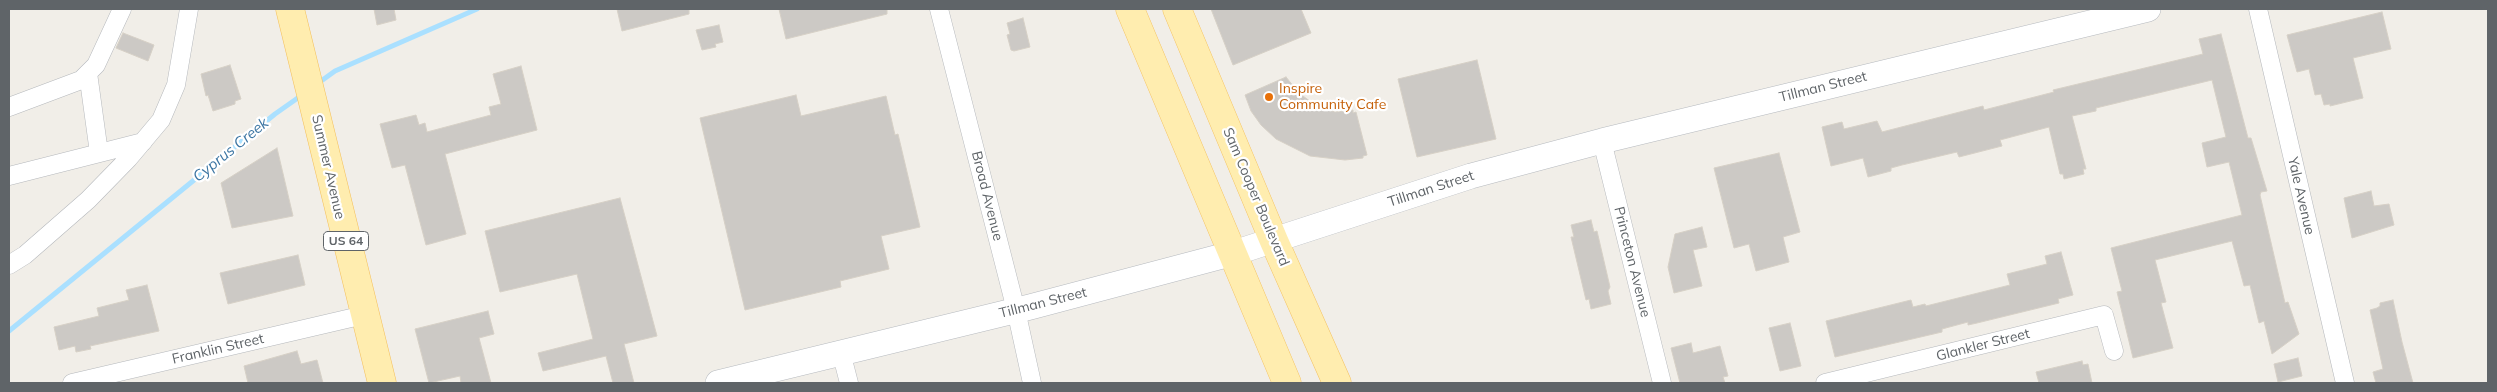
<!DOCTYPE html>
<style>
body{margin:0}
#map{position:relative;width:2497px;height:392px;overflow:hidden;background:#f1eee8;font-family:Mulish,sans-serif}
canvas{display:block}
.frame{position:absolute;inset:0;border:10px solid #5f6468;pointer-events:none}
</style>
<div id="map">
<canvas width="2497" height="392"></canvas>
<div class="frame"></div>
</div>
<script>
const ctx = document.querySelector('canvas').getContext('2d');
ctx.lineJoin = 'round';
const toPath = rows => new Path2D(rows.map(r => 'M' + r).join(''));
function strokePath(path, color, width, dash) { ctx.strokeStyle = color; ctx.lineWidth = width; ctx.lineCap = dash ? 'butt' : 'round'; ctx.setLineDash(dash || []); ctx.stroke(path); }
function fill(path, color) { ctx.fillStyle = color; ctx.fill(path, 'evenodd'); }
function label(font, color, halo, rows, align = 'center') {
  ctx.font = font + ' Mulish,sans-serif'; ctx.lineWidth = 4.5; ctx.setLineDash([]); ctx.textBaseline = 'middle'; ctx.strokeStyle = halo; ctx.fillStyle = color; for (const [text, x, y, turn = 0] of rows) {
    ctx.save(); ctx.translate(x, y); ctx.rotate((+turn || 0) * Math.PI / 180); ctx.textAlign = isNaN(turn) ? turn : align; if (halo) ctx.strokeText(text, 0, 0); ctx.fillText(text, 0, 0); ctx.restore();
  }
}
const stream = toPath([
 [317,84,335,71,477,9],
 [9,331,275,114,302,95]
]);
const building = toPath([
 [374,9,394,9,396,20,377,25,374,9],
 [617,9,689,9,689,14,622,31,617,9],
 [779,9,887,9,887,14,786,39,779,9],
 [1211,9,1301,9,1311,33,1233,65,1211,9],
 [2382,12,2391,49,2353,58,2363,98,2330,106,2330,104,2324,105,2321,94,2315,95,2309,69,2297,72,2287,35,2382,12],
 [1023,18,1030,47,1014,51,1011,50,1007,35,1010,34,1007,23,1023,18],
 [719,25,723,42,715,44,716,47,702,50,696,30,719,25],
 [123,33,154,45,148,61,116,48,123,33],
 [2221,34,2248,138,2251,138,2267,191,2261,192,2260,195,2285,303,2288,302,2299,334,2272,354,2264,321,2259,323,2250,285,2244,286,2232,241,2155,260,2166,302,2161,303,2173,348,2133,358,2117,292,2122,291,2111,248,2242,215,2229,162,2207,167,2202,143,2226,137,2212,80,2096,108,2096,111,2072,116,2086,169,2083,169,2084,174,2064,179,2063,174,2060,174,2049,127,2000,140,2002,146,1959,157,1957,152,1902,165,1891,168,1891,171,1868,177,1863,158,1831,166,1822,127,1842,122,1844,129,1877,121,1882,132,1983,106,1984,110,2054,92,2053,90,2203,54,2199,39,2221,34],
 [1477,60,1496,139,1417,157,1398,79,1477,60],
 [230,65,241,99,235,101,235,104,213,111,208,95,206,96,201,74,230,65],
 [521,66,537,130,445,154,466,234,426,245,405,165,392,168,380,124,416,115,419,125,425,123,427,132,491,115,489,107,501,104,493,74,521,66],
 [1286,77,1299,93,1315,105,1335,112,1353,110,1353,113,1356,112,1367,155,1363,156,1363,158,1345,160,1310,156,1276,139,1261,125,1251,111,1245,95,1286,77],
 [796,95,801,116,886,96,895,135,898,134,920,227,881,236,889,269,840,281,841,287,745,310,700,118,796,95],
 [277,148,293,216,232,228,221,183,277,148],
 [1779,153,1800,232,1783,237,1789,262,1756,271,1749,244,1734,248,1714,168,1779,153],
 [2371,191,2374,206,2389,204,2394,225,2352,238,2344,198,2371,191],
 [620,198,657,336,624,344,634,383,613,383,606,356,543,371,538,353,593,339,577,274,500,292,485,231,620,198],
 [1591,220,1594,232,1597,231,1610,287,1608,291,1611,304,1591,309,1589,299,1586,300,1571,237,1574,237,1571,225,1591,220],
 [1702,227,1707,247,1693,250,1702,286,1674,293,1668,267,1675,234,1702,227],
 [2061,252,2073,295,2058,299,2059,303,1977,323,1968,325,1968,322,1942,329,1942,332,1835,357,1826,321,1911,300,1913,307,1925,304,1926,306,2010,285,2007,274,2047,264,2045,256,2061,252],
 [298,255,305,285,228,304,220,273,298,255],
 [147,285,159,331,90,346,91,349,76,352,75,346,59,350,54,327,99,316,97,308,129,300,126,290,147,285],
 [2393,300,2402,342,2413,383,2376,383,2373,372,2383,369,2370,310,2377,308,2380,306,2380,303,2393,300],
 [488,311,494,334,479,338,491,383,461,383,460,376,429,383,415,329,488,311],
 [1790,323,1801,366,1780,371,1769,328,1790,323],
 [1691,343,1693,353,1720,346,1728,376,1723,377,1725,383,1680,383,1671,348,1691,343],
 [297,351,301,364,317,360,323,383,248,383,244,366,297,351],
 [2298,358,2302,376,2278,382,2274,364,2298,358],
 [2082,361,2083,365,2088,364,2092,383,2039,383,2036,372,2082,361]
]);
const minor = toPath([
 [939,9,1016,310,1032,383],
 [2258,9,2345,383],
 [88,73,99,153],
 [9,107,81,80,96,65,122,9],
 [1602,141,1662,383],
 [9,176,143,142],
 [9,265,25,255,88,200,129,158,161,120,176,85,189,9],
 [841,352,849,383],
 [72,383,364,315],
 [1825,383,2104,315,2114,351]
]);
const secondary = toPath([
 [718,383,1030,307,1234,253,1471,176,1602,141,2148,9]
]);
const primary = toPath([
 [290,9,382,383],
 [1130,9,1287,383],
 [1177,9,1274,241,1337,383]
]);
const markers = [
 [1269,97,5,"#e8710a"]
];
const shields = [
 [346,241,45]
];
const shieldNames = [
 ["US 64",346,241]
];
const streetNames = [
 ["Tillman Street",1823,87,-14],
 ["Summer Avenue",328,167,77],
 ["Tillman Street",1431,189,-18],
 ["Broad Avenue",987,196,76],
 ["Yale Avenue",2301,196,77],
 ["Sam Cooper Boulevard",1256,197,67],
 ["Princeton Avenue",1632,262,76],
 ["Tillman Street",1043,303,-14],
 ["Glankler Street",1983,345,-14],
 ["Franklin Street",218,349,-13]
];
const foodNames = [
 ["Inspire",1279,89],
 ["Community Cafe",1279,105]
];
const waterNames = [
 ["Cyprus Creek",231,150,-39]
];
strokePath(stream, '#aae0ff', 5);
fill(building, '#ccc9c5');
strokePath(building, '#d6d0c6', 1);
strokePath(minor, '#b5b8bc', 19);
strokePath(secondary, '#b6babf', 26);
strokePath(primary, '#f4c05e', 29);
strokePath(minor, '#fff', 18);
strokePath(secondary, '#fff', 25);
strokePath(primary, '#ffedaf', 28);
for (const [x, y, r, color] of markers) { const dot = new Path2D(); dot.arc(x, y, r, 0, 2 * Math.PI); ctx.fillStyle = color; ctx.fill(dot); strokePath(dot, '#fff', 2); }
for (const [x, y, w] of shields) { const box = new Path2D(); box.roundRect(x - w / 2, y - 9.5, w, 19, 4); ctx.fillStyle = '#fff'; ctx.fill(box); strokePath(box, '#5f6468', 1); }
label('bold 12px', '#5f6468', null, shieldNames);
label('14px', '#5f6468', '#fff', streetNames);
label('14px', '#c56008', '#fff', foodNames, 'left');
label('italic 15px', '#3d76a3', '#fff', waterNames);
</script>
